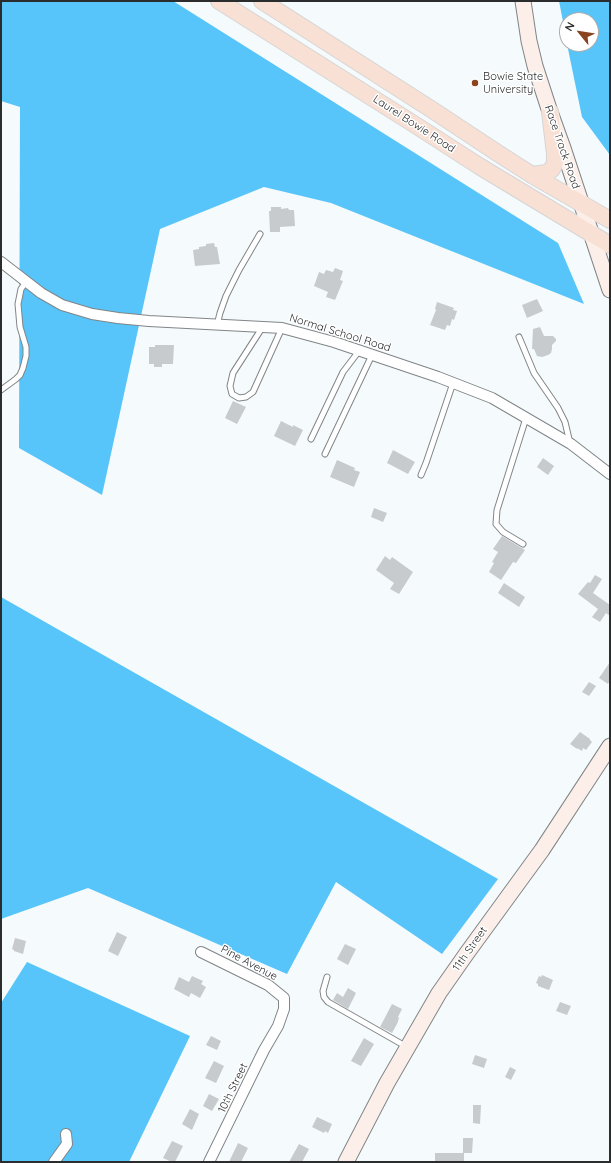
<!DOCTYPE html>
<style>
body{margin:0}
#map{position:relative;width:611px;height:1163px;overflow:hidden;background:#f5fafc;font-family:Quicksand,sans-serif}
canvas{display:block}
.frame{position:absolute;inset:0;border:2px solid #2b2c2d;pointer-events:none}
.north{position:absolute;left:559px;top:12px;width:40px;height:40px;box-sizing:border-box;background:#fff;border:1px solid #aaabab;border-radius:50%;rotate:300deg;font-size:11px;font-weight:700;line-height:16px;text-align:center;color:#2b2c2d}
.north::after{content:'';display:block;margin:auto;width:14px;height:18px;background:#8a441f;clip-path:polygon(50% 0,100% 100%,50% 72%,0 100%)}
</style>
<div id="map">
<canvas width="611" height="1163"></canvas>
<div class="frame"></div>
<div class="north">N</div>
</div>
<script>
const ctx = document.querySelector('canvas').getContext('2d');
ctx.lineJoin = 'round';
function fill(path, color) { ctx.fillStyle = color; ctx.fill(path, 'evenodd'); }
const toPath = rows => new Path2D(rows.map(r => 'M' + r).join(''));
function strokePath(path, color, width, dash) { ctx.strokeStyle = color; ctx.lineWidth = width; ctx.lineCap = dash ? 'butt' : 'round'; ctx.setLineDash(dash || []); ctx.stroke(path); }
function label(font, color, halo, rows, align = 'center') {
  ctx.font = font + ' Quicksand,sans-serif'; ctx.lineWidth = 3; ctx.setLineDash([]); ctx.textBaseline = 'middle'; ctx.strokeStyle = halo; ctx.fillStyle = color; for (const [text, x, y, turn = 0] of rows) {
    ctx.save(); ctx.translate(x, y); ctx.rotate((+turn || 0) * Math.PI / 180); ctx.textAlign = isNaN(turn) ? turn : align; if (halo) ctx.strokeText(text, 0, 0); ctx.fillText(text, 0, 0); ctx.restore();
  }
}
const forest = toPath([
 [1,1,173,1,558,243,584,304,331,203,264,187,160,229,102,495,19,448,20,107,1,101],
 [559,1,610,1,610,155,582,117,567,44,591,44,591,20,567,20,567,42],
 [1,597,498,879,442,954,336,882,287,974,88,888,1,919],
 [27,962,190,1036,129,1162,1,1162,1,1003]
]);
const building = toPath([
 [271,207,281,207,281,209,288,208,289,210,294,210,295,226,280,227,280,232,270,232,269,211,271,211],
 [214,243,215,247,217,247,220,264,195,266,193,250,199,249,199,247,206,246,206,244],
 [335,268,343,271,340,280,343,281,335,300,326,297,328,292,314,286,319,272,324,274,326,270,333,272],
 [537,299,543,311,527,318,522,305],
 [437,302,454,308,453,310,457,311,454,320,452,319,450,326,447,325,445,330,430,325,436,310,435,309],
 [540,327,544,336,553,336,556,339,556,341,552,345,552,349,551,353,548,355,542,357,537,356,534,349,532,349,533,329],
 [155,345,174,345,173,364,162,364,162,367,154,367,154,364,149,364,149,347,155,347],
 [233,401,246,407,237,424,225,418],
 [281,421,293,427,293,425,303,430,295,446,274,436],
 [393,450,415,462,408,474,387,463],
 [543,458,554,466,548,475,537,467],
 [337,460,355,468,354,470,360,472,354,487,330,477],
 [374,508,387,513,383,522,371,517],
 [502,536,525,550,516,563,513,562,501,580,489,572,494,563,492,562,498,552,493,549],
 [385,556,390,560,392,557,413,572,399,594,390,589,394,583,376,570],
 [595,575,602,579,593,593,610,605,610,616,606,613,600,622,592,617,598,609,578,594,588,582,590,583],
 [504,583,525,597,519,607,498,593],
 [610,662,610,680,608,684,599,678],
 [589,682,596,686,589,696,582,692],
 [580,732,590,739,590,740,592,742,586,750,583,748,582,751,577,748,577,749,570,744],
 [117,932,127,937,118,956,108,951],
 [15,938,26,941,23,954,14,951,14,950,12,949],
 [345,944,356,949,348,965,337,959],
 [542,975,553,980,549,990,538,986,538,984,536,983,539,976,541,977],
 [192,976,203,981,201,984,206,987,200,998,191,993,189,997,174,989,179,977,189,982],
 [348,988,356,993,348,1009,333,1000,337,993,343,997],
 [560,1002,571,1006,567,1015,556,1011],
 [392,1004,402,1009,398,1017,399,1018,398,1021,398,1022,392,1033,380,1027],
 [211,1036,221,1041,217,1050,206,1045],
 [364,1038,374,1044,361,1066,351,1061],
 [475,1055,487,1059,484,1068,472,1064],
 [214,1061,224,1066,216,1083,205,1078],
 [510,1067,516,1070,511,1080,505,1077],
 [209,1094,219,1099,212,1111,203,1106],
 [473,1105,481,1105,480,1124,473,1123],
 [190,1109,199,1114,192,1130,182,1124],
 [317,1117,332,1124,328,1133,325,1131,324,1133,312,1127],
 [463,1138,473,1138,472,1153,463,1153],
 [172,1141,183,1146,175,1162,172,1162,163,1158],
 [238,1143,248,1148,241,1162,229,1162],
 [299,1144,309,1149,302,1162,289,1162],
 [435,1153,464,1153,464,1162,435,1162]
]);
const lane = toPath([
 [217,325,220,313,226,296,239,270,260,234],
 [262,328,233,373,230,386,232,394,239,398,246,397,253,392,282,328],
 [519,337,534,373,558,408,565,422,570,443],
 [1,390,16,379,20,375,23,368,26,356,26,347,20,327,18,304,21,289,26,282],
 [311,439,343,372,359,351],
 [325,454,372,355],
 [421,475,426,463,453,383],
 [523,544,503,532,496,524,497,510,526,418],
 [327,977,323,991,324,997,328,1002,407,1047]
]);
const street = toPath([
 [1,262,41,293,62,305,92,314,118,318,149,321,282,328,334,342,438,377,492,398,571,444,610,474],
 [201,952,268,985,284,998,284,1009,278,1026,264,1050,209,1162],
 [54,1162,67,1144,66,1134]
]);
const secondary = toPath([
 [523,1,529,41,535,66,550,112,563,148,610,290],
 [346,1162,387,1083,439,993,467,953,542,850,610,746]
]);
const primary = toPath([
 [219,1,417,126,479,166,610,245],
 [262,1,434,111,499,154,532,175,610,220],
 [532,175,547,173,552,169,555,163,555,154,550,112]
]);
const markers = [
 [475,83,4,"#8a441f"]
];
const poiNames = [
 ["Bowie State",483,77],
 ["University",483,90]
];
const streetNames = [
 ["Laurel Bowie Road",414,124,33],
 ["Race Track Road",562,147,71],
 ["Normal School Road",340,333,17],
 ["11th Street",470,949,-55],
 ["Pine Avenue",249,963,28],
 ["10th Street",233,1088,-64]
];
fill(forest, '#57c5f9');
fill(building, '#c7cbcd');
strokePath(lane, '#818587', 7);
strokePath(street, '#818587', 12);
strokePath(secondary, '#818587', 17);
strokePath(primary, '#d5d5d5', 18);
strokePath(lane, '#fff', 5);
strokePath(street, '#fff', 10);
strokePath(secondary, '#fcefea', 15);
strokePath(primary, '#f9e0d4', 16);
for (const [x, y, r, color] of markers) { const dot = new Path2D(); dot.arc(x, y, r, 0, 2 * Math.PI); ctx.fillStyle = color; ctx.fill(dot); strokePath(dot, '#fff', 1.5); }
label('11px', '#2b2c2d', '#fff', poiNames, 'left');
label('11px', '#2b2c2d', '#fff', streetNames);
</script>
